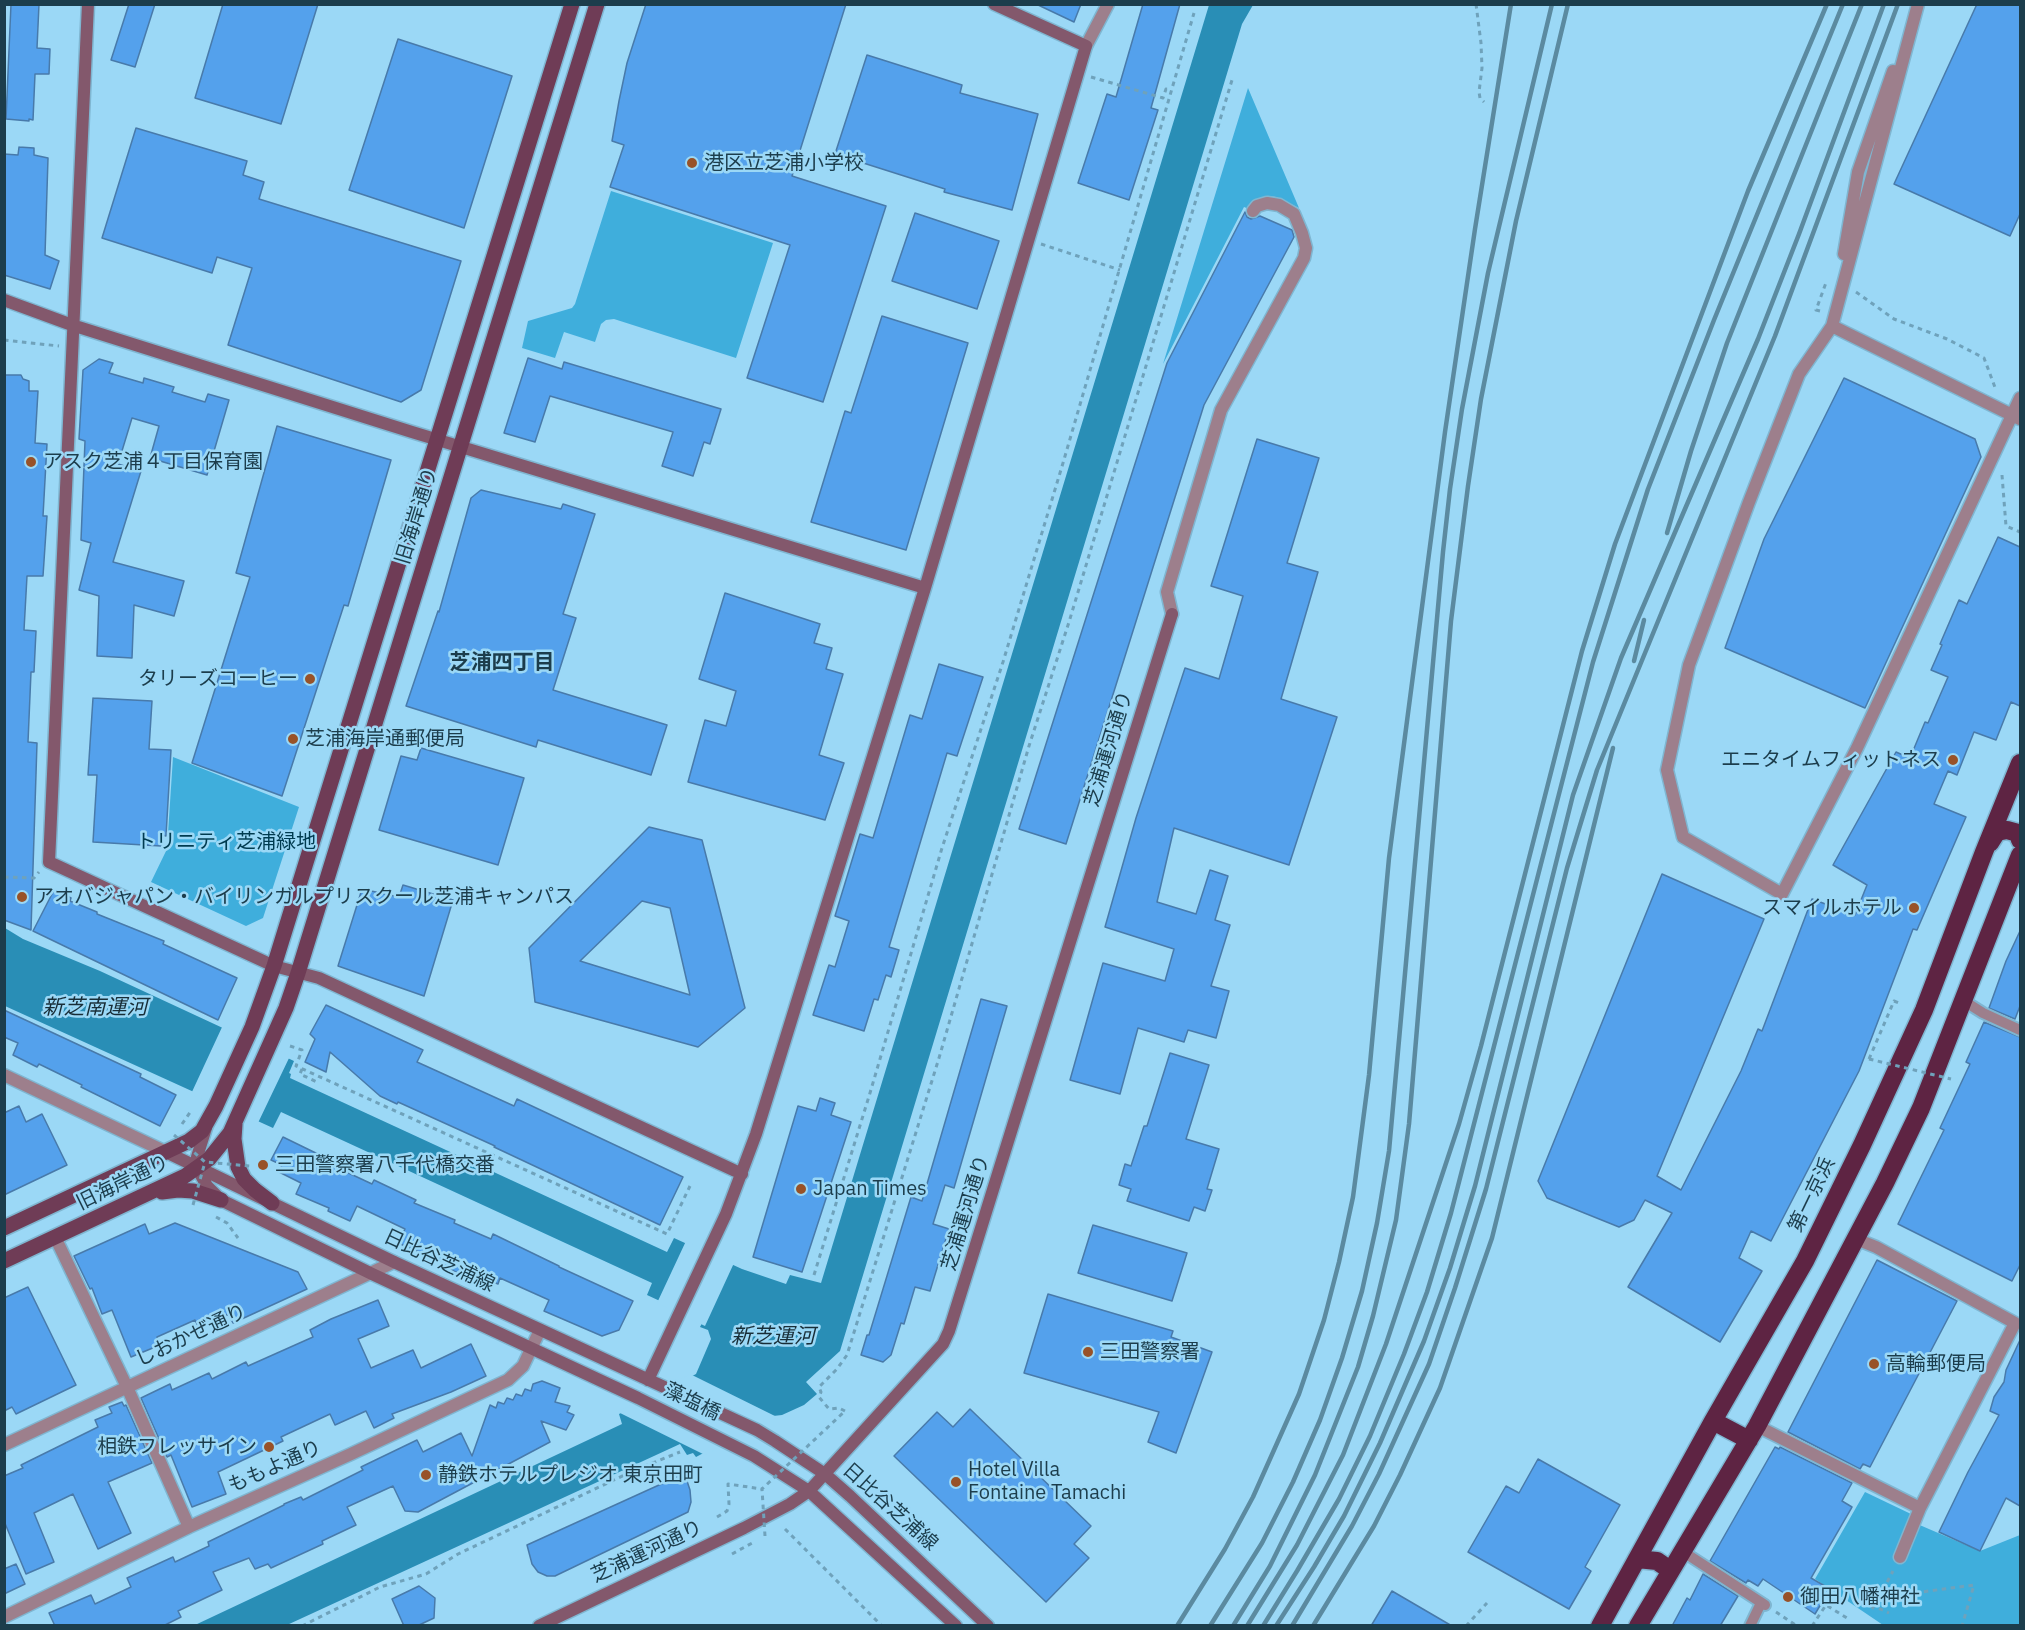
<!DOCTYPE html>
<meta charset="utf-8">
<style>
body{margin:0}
#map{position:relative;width:2025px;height:1630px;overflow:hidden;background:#9bd8f6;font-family:"IBM Plex Sans",sans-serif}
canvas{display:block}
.frame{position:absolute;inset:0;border:6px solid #1c3d4c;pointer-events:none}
</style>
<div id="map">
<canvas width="2025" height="1630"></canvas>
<div class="frame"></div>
</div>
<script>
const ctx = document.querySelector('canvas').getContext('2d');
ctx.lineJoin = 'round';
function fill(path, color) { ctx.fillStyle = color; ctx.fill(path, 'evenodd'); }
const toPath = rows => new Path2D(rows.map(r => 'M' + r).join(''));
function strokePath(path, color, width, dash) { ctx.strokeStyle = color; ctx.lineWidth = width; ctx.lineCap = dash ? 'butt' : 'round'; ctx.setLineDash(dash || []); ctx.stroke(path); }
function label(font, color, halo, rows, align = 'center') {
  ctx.font = font + ' "IBM Plex Sans","Noto Sans JP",sans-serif'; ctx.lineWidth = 5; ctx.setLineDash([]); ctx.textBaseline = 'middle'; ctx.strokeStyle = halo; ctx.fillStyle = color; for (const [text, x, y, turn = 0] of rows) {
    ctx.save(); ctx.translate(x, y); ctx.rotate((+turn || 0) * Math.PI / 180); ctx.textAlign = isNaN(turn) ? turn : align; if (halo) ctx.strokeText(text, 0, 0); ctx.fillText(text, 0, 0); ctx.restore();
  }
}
const green = toPath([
 [1248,88,1299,208,1276,197,1269,196,1256,200,1249,209,1244,207,1163,364],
 [611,191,773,243,736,358,614,319,606,320,601,324,595,342,564,332,555,358,522,348,528,321,572,308,575,304],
 [173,757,299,807,263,918,246,926,151,882,167,849],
 [1865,1492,1911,1514,1915,1523,1980,1551,2020,1535,2020,1625,1883,1625,1815,1579]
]);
const water = toPath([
 [1209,5,1253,5,1242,24,840,1351,806,1382,817,1394,804,1405,782,1415,773,1416,696,1457,693,1453,687,1455,680,1444,287,1625,195,1625,622,1424,619,1414,696,1374,711,1339,708,1330,700,1327,703,1321,647,1295,652,1283,281,1112,273,1128,5,1006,5,928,23,939,100,971,294,1061,289,1073,291,1074,290,1078,667,1252,674,1238,742,1269,786,1284,790,1275,821,1283]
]);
const pier = toPath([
 [223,1025,290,1056,257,1125,191,1094],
 [686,1241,734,1263,705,1326,657,1303],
 [690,1374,779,1418,774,1419,705,1455,618,1412]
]);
const building = toPath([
 [11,4,39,4,37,48,50,49,49,74,35,74,33,120,29,119,29,121,6,119,11,4],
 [129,4,155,4,135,67,111,60,129,4],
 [223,4,318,4,281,124,195,98,223,4],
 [646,4,846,4,792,176,886,206,823,402,747,378,790,245,610,187,624,145,612,141,619,101,627,63,646,4],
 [1036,4,1081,4,1074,22,1036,4],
 [1143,4,1180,4,1151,108,1158,110,1129,200,1078,183,1107,94,1116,97,1143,4],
 [1977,4,2020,4,2020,214,2010,236,1894,184,1977,4],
 [398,39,512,76,464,228,349,190,398,39],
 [867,55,962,85,960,93,1038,114,1012,210,944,192,945,189,835,154,867,55],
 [136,128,247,161,243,175,264,182,259,199,461,261,421,390,401,402,228,345,252,268,217,257,212,273,102,238,136,128],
 [19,147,34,148,34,155,48,158,45,255,59,261,50,289,4,275,4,154,18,155,19,147],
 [1245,212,1247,217,1251,219,1260,216,1292,230,1294,237,1204,405,1066,844,1019,829,1167,363,1245,212],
 [915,213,999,241,977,309,892,281,915,213],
 [882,316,968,343,906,550,811,522,845,411,851,413,882,316],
 [528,358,562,369,564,362,721,409,710,444,704,442,693,476,662,466,673,432,550,396,535,442,504,433,528,358],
 [99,359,113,363,109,373,143,383,144,378,174,387,172,392,205,402,208,394,229,400,207,475,150,458,159,426,132,418,118,464,141,471,113,562,184,581,174,616,134,605,132,658,97,656,99,596,79,590,91,543,81,540,85,441,79,439,83,370,99,359],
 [4,375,21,375,23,379,29,381,29,391,38,391,35,443,47,444,43,516,47,516,43,576,27,576,24,630,36,631,34,672,31,672,28,742,37,743,31,930,4,920,4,375],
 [1844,378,1975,439,1981,457,1865,708,1725,648,1764,539,1844,378],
 [277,426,391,460,348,606,344,605,282,796,192,763,250,577,236,573,277,426],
 [1257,439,1319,458,1287,563,1318,572,1281,699,1337,717,1289,865,1174,828,1157,902,1196,914,1210,870,1228,876,1215,920,1230,925,1211,986,1229,991,1216,1038,1188,1030,1184,1042,1138,1028,1120,1094,1070,1080,1103,963,1165,981,1174,949,1105,927,1136,818,1185,668,1219,679,1243,596,1211,586,1257,439],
 [481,490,561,509,563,504,595,514,563,614,576,618,553,690,667,725,651,775,538,740,536,747,406,706,438,611,439,612,471,498,481,490],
 [1998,537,2020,547,2020,706,2011,702,1996,740,1974,732,1957,775,1948,771,1934,804,1966,817,1917,930,1913,929,1859,1071,1771,1241,1751,1231,1739,1258,1762,1271,1720,1342,1628,1287,1672,1213,1645,1200,1634,1220,1619,1227,1547,1198,1538,1181,1662,874,1764,919,1657,1176,1681,1190,1741,1071,1758,1029,1762,1031,1812,899,1855,915,1867,885,1833,865,1896,752,1910,758,1925,722,1928,723,1948,677,1931,670,1942,645,1940,644,1959,600,1967,604,1998,537],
 [725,593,820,624,814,643,832,648,826,669,843,674,819,755,844,763,825,820,688,782,705,720,726,726,736,691,699,679,725,593],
 [939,664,983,677,957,756,947,753,889,947,899,950,891,977,886,975,878,1000,874,999,864,1031,813,1015,829,965,835,967,849,921,835,916,860,834,873,838,910,715,922,719,939,664],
 [93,698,152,701,149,749,171,750,166,836,161,835,161,846,93,842,97,775,88,775,93,698],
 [421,748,524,778,498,865,379,830,401,756,417,760,421,748],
 [649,827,702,840,745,1008,698,1047,535,1002,529,948,649,827],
 [642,901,670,908,690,995,580,961,642,901],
 [403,885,453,900,424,996,338,966,362,889,399,897,403,885],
 [54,890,71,898,70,901,97,912,97,914,164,941,163,944,237,978,218,1020,33,931,54,890],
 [2020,931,2020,1006,2015,1019,1989,1008,2006,961,2020,931],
 [981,999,1007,1006,954,1188,945,1185,933,1224,949,1229,930,1291,915,1287,904,1324,901,1323,891,1355,883,1362,861,1355,867,1335,869,1335,911,1197,922,1201,981,999],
 [326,1005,423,1050,417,1062,514,1106,517,1099,683,1177,660,1225,494,1147,495,1146,398,1102,397,1104,380,1096,330,1052,326,1072,305,1062,315,1039,310,1034,326,1005],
 [4,1010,141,1074,140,1077,176,1095,160,1126,81,1087,82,1085,39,1064,37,1067,13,1055,18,1043,4,1037,4,1010],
 [1984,1022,2020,1037,2020,1265,2012,1281,1898,1224,1944,1130,1940,1128,1970,1064,1966,1062,1984,1022],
 [1170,1053,1209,1065,1186,1139,1219,1149,1207,1189,1212,1190,1205,1211,1194,1207,1189,1221,1127,1201,1131,1189,1119,1185,1125,1164,1131,1166,1144,1126,1147,1126,1170,1053],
 [820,1098,835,1103,831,1115,851,1122,802,1272,753,1257,798,1106,816,1111,820,1098],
 [19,1106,26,1122,42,1114,67,1165,4,1195,4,1113,19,1106],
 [283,1137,326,1158,325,1162,372,1184,374,1180,416,1200,414,1203,455,1220,454,1223,491,1239,493,1234,559,1266,559,1267,633,1301,619,1330,602,1336,544,1311,549,1300,500,1278,498,1284,467,1271,465,1276,442,1266,444,1262,398,1243,405,1229,357,1206,350,1221,328,1211,329,1208,296,1194,301,1183,279,1172,282,1165,271,1160,283,1137],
 [175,1223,298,1272,307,1289,233,1323,228,1314,199,1328,195,1320,157,1337,160,1345,131,1357,112,1310,102,1314,92,1288,90,1289,74,1256,145,1224,149,1234,175,1223],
 [1093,1225,1187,1253,1172,1301,1078,1273,1093,1225],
 [1877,1260,1957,1301,1870,1467,1863,1464,1860,1469,1788,1432,1877,1260],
 [28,1287,76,1385,16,1414,12,1407,4,1411,4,1298,28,1287],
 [1048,1294,1173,1331,1171,1337,1212,1352,1176,1453,1148,1442,1159,1412,1024,1373,1048,1294],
 [378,1300,389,1326,358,1339,371,1368,413,1350,421,1368,471,1344,486,1376,451,1392,392,1414,394,1418,374,1428,366,1411,335,1425,330,1414,281,1437,283,1441,218,1472,226,1494,192,1507,171,1455,167,1457,141,1398,170,1384,172,1390,209,1373,212,1379,246,1362,248,1366,313,1337,310,1330,331,1319,378,1300],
 [2020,1340,2020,1506,2006,1498,1980,1551,1939,1532,1968,1472,1999,1415,1990,1411,1994,1397,2004,1382,2006,1370,2020,1340],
 [542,1381,560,1388,555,1402,570,1406,567,1412,574,1415,566,1430,541,1421,550,1442,418,1512,405,1511,393,1486,347,1507,356,1525,322,1541,323,1544,271,1568,268,1564,255,1569,249,1558,213,1572,222,1590,178,1611,181,1617,163,1626,55,1626,49,1613,91,1595,95,1604,131,1587,127,1578,173,1557,175,1562,209,1546,208,1542,284,1505,284,1504,301,1497,303,1500,363,1470,361,1467,417,1440,423,1452,461,1433,472,1456,490,1405,496,1408,498,1402,504,1404,507,1398,513,1400,516,1394,522,1396,525,1389,531,1391,533,1384,542,1381],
 [122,1402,124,1406,126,1405,152,1463,108,1482,131,1533,98,1549,73,1494,34,1513,54,1562,26,1574,4,1521,4,1476,23,1468,21,1465,98,1427,95,1420,112,1413,109,1407,122,1402],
 [970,1409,1091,1526,1074,1544,1089,1558,1046,1602,894,1456,937,1412,953,1427,970,1409],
 [1775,1447,1779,1449,1780,1447,1852,1483,1842,1501,1852,1507,1811,1578,1830,1589,1815,1614,1763,1579,1758,1586,1748,1580,1746,1583,1710,1561,1775,1447],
 [1538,1459,1620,1505,1585,1567,1591,1571,1569,1609,1468,1552,1506,1486,1519,1493,1538,1459],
 [681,1475,687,1481,690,1490,691,1502,688,1512,555,1576,547,1576,538,1572,532,1564,527,1545,681,1475],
 [16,1564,25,1584,4,1594,4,1569,16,1564],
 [1703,1574,1738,1596,1720,1626,1672,1626,1687,1598,1690,1600,1703,1574],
 [419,1586,435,1598,434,1618,417,1626,404,1626,392,1599,419,1586],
 [1392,1591,1452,1626,1371,1626,1392,1591]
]);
const path = toPath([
 [1476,4,1481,43,1482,68,1479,92,1480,98,1484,102],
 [1091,77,1163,98,1166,89,1171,90],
 [1041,244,1120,270],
 [1856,292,1894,319,1947,339,1984,358,1996,390],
 [1820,311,1816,310,1827,280],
 [4,340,59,346],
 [2002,475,2006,526,2020,532],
 [4,877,34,878,39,872],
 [290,1046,302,1050,296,1066,667,1234,690,1186],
 [1869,1059,1894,1001,1899,1003],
 [302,1069,300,1074,317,1082],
 [182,1124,191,1111],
 [216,1217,227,1223,238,1238],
 [814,1275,870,1093,942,848,1003,662,1063,463,1194,13],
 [845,1411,839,1408,829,1409,819,1397,821,1392,819,1387,837,1369,847,1355,939,1058,1029,746,1069,622,1232,80],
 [717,1517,727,1511,729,1504,728,1484,762,1489],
 [785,1529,882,1626],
 [732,1554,754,1542],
 [1883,1590,1893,1571],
 [1906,1594,1974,1585,1962,1626],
 [1872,1609,1874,1606,1889,1613],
 [1776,1612,1797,1626],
 [302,1626,380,1587,426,1574,458,1554,635,1470,680,1452],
 [1466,1626,1487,1603],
 [1812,1626,1826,1605,1847,1618]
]);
const lane = toPath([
 [1964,1001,1983,1013,2020,1030],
 [1682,1551,1765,1605],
 [1750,1626,1761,1603]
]);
const street = toPath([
 [1918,4,1832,326,1799,374,1749,502,1689,665,1667,770,1683,837,1782,894,1857,748,2020,398],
 [1086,46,1108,4],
 [1844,254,1858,172,1893,71],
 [1832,326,2020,419],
 [1172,614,1167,592,1221,410,1304,258,1306,248,1302,233,1294,214,1279,205,1267,203,1257,206,1253,211],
 [4,1075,166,1152],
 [56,1239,127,1387,189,1527],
 [1757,1426,1920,1508,2015,1323,1876,1247,1856,1239],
 [4,1445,394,1262],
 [1900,1557,1920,1508],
 [4,1617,189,1527,351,1454,508,1380,523,1366,540,1330]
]);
const secondary = toPath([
 [88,4,49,862,274,966,319,978,742,1174],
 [4,300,72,325,412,432,925,588],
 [206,1128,197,1157,197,1168,207,1186,221,1200,370,1273,638,1398,754,1456,809,1491,956,1626],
 [166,1152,394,1262,757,1430,775,1441,825,1474,850,1496,988,1626],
 [648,1380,726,1214,756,1134,925,588,1086,46,994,4],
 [539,1626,744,1528,790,1504,809,1491,943,1344,949,1331,1172,614]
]);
const primary = toPath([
 [235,1124,234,1139,238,1167,244,1179,255,1190,272,1203],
 [162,1192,178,1190,193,1191,221,1200],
 [4,1228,189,1141,202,1131,216,1106,252,1027,274,966,572,4],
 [4,1261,185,1176,209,1159,230,1133,286,1008,298,973,597,4]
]);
const highway = toPath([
 [1990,843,1997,832,2007,830,2018,833,2020,840],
 [1713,1421,1749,1440],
 [1637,1559,1657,1561,1670,1570],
 [1600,1626,1713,1421,1805,1261,1862,1145,1924,1010,1984,852,2020,763],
 [1638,1626,1757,1426,1885,1183,1921,1108,2020,855]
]);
const rail = toPath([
 [1667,533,1691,451,1727,343,1862,4],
 [1634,661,1644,620],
 [1177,1626,1225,1549,1253,1497,1299,1394,1324,1320,1339,1262,1353,1197,1369,1075,1389,858,1445,432,1475,229,1511,4],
 [1210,1626,1262,1543,1293,1482,1320,1420,1342,1358,1362,1291,1377,1223,1389,1151,1443,552,1450,489,1462,409,1488,273,1552,4],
 [1233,1626,1270,1566,1315,1475,1358,1367,1373,1316,1396,1220,1409,1124,1451,621,1468,486,1481,399,1516,221,1568,4],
 [1247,1626,1297,1545,1343,1455,1386,1344,1459,1124,1481,1046,1582,651,1615,544,1748,191,1827,4],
 [1263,1626,1297,1571,1339,1499,1370,1436,1404,1354,1427,1292,1451,1213,1593,662,1648,489,1714,320,1843,4],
 [1276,1626,1314,1567,1344,1516,1380,1443,1424,1341,1450,1268,1475,1186,1573,795,1621,658,1758,339,1799,234,1884,4],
 [1292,1626,1352,1526,1379,1474,1429,1364,1455,1288,1486,1189,1567,868,1597,770,1775,336,1898,4],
 [1313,1626,1374,1526,1400,1475,1440,1388,1492,1238,1613,748]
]);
const pathBridge = toPath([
 [1869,1059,1951,1079],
 [174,1135,205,1162,250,1166],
 [193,1205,205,1162],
 [765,1536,762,1489,845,1411]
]);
const markers = [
 [692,163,6,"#985228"],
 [31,462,6,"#985228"],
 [310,679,6,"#985228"],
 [293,739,6,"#985228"],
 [1953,760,6,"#985228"],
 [22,897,6,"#985228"],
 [1914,908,6,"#985228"],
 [263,1165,6,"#985228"],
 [801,1189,6,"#985228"],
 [1088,1352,6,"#985228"],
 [1874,1364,6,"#985228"],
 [269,1447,6,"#985228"],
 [426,1475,6,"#985228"],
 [956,1482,6,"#985228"],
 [1788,1597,6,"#985228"]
];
const poiNames = [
 ["港区立芝浦小学校",704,163],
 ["アスク芝浦４丁目保育園",43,462],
 ["タリーズコーヒー",298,679,"right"],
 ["芝浦海岸通郵便局",305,739],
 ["エニタイムフィットネス",1941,760,"right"],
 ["アオバジャパン・バイリンガルプリスクール芝浦キャンパス",34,897],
 ["スマイルホテル",1902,908,"right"],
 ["三田警察署八千代橋交番",275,1165],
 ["Japan Times",813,1189],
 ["三田警察署",1100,1352],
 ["高輪郵便局",1886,1364],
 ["相鉄フレッサイン",257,1447,"right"],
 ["Hotel Villa",968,1470],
 ["Fontaine Tamachi",968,1493],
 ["静鉄ホテルプレジオ 東京田町",438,1475],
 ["御田八幡神社",1800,1597]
];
const streetNames = [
 ["旧海岸通り",417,516,-73],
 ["芝浦運河通り",1109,749,-73],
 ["旧海岸通り",123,1183,-26],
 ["第一京浜",1812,1195,-64],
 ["芝浦運河通り",966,1213,-73],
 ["日比谷芝浦線",439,1261,25],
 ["しおかぜ通り",191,1336,-25],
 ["藻塩橋",692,1402,26],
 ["ももよ通り",275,1467,-24],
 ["日比谷芝浦線",890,1507,42],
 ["芝浦運河通り",647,1552,-25]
];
const parkNames = [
 ["トリニティ芝浦緑地",226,842]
];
const neighbourhoodNames = [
 ["芝浦四丁目",502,663]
];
const waterNames = [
 ["新芝南運河",95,1008],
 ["新芝運河",773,1337]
];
fill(green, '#3faedc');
fill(water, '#298eb6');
fill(pier, '#9bd8f6');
fill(building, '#54a1ec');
strokePath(building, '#487aaa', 1.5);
strokePath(lane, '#7fb6d1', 14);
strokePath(street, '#7fb6d1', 15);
strokePath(secondary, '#7fb6d1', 15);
strokePath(primary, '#7fb6d1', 18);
strokePath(highway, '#7fb6d1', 21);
strokePath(path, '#6fa2bb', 3, [4.5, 4.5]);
strokePath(lane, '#9d7f8c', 10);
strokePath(street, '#9d7f8c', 12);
strokePath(secondary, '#83586c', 12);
strokePath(primary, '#6f3c56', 15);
strokePath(highway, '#5e2443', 18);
strokePath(rail, '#5b8aa0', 4.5);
strokePath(pathBridge, '#6fa2bb', 3, [4.5, 4.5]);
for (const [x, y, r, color] of markers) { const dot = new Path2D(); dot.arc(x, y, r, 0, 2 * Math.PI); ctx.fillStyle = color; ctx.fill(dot); strokePath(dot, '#9bd8f6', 2); }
label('20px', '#1c3d4c', '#9bd8f6', poiNames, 'left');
label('20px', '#1c3d4c', '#9bd8f6', streetNames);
label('20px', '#003b50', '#9bd8f6', parkNames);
label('bold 21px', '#1c3d4c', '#9bd8f6', neighbourhoodNames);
label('italic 21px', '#182d37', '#9bd8f6', waterNames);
</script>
